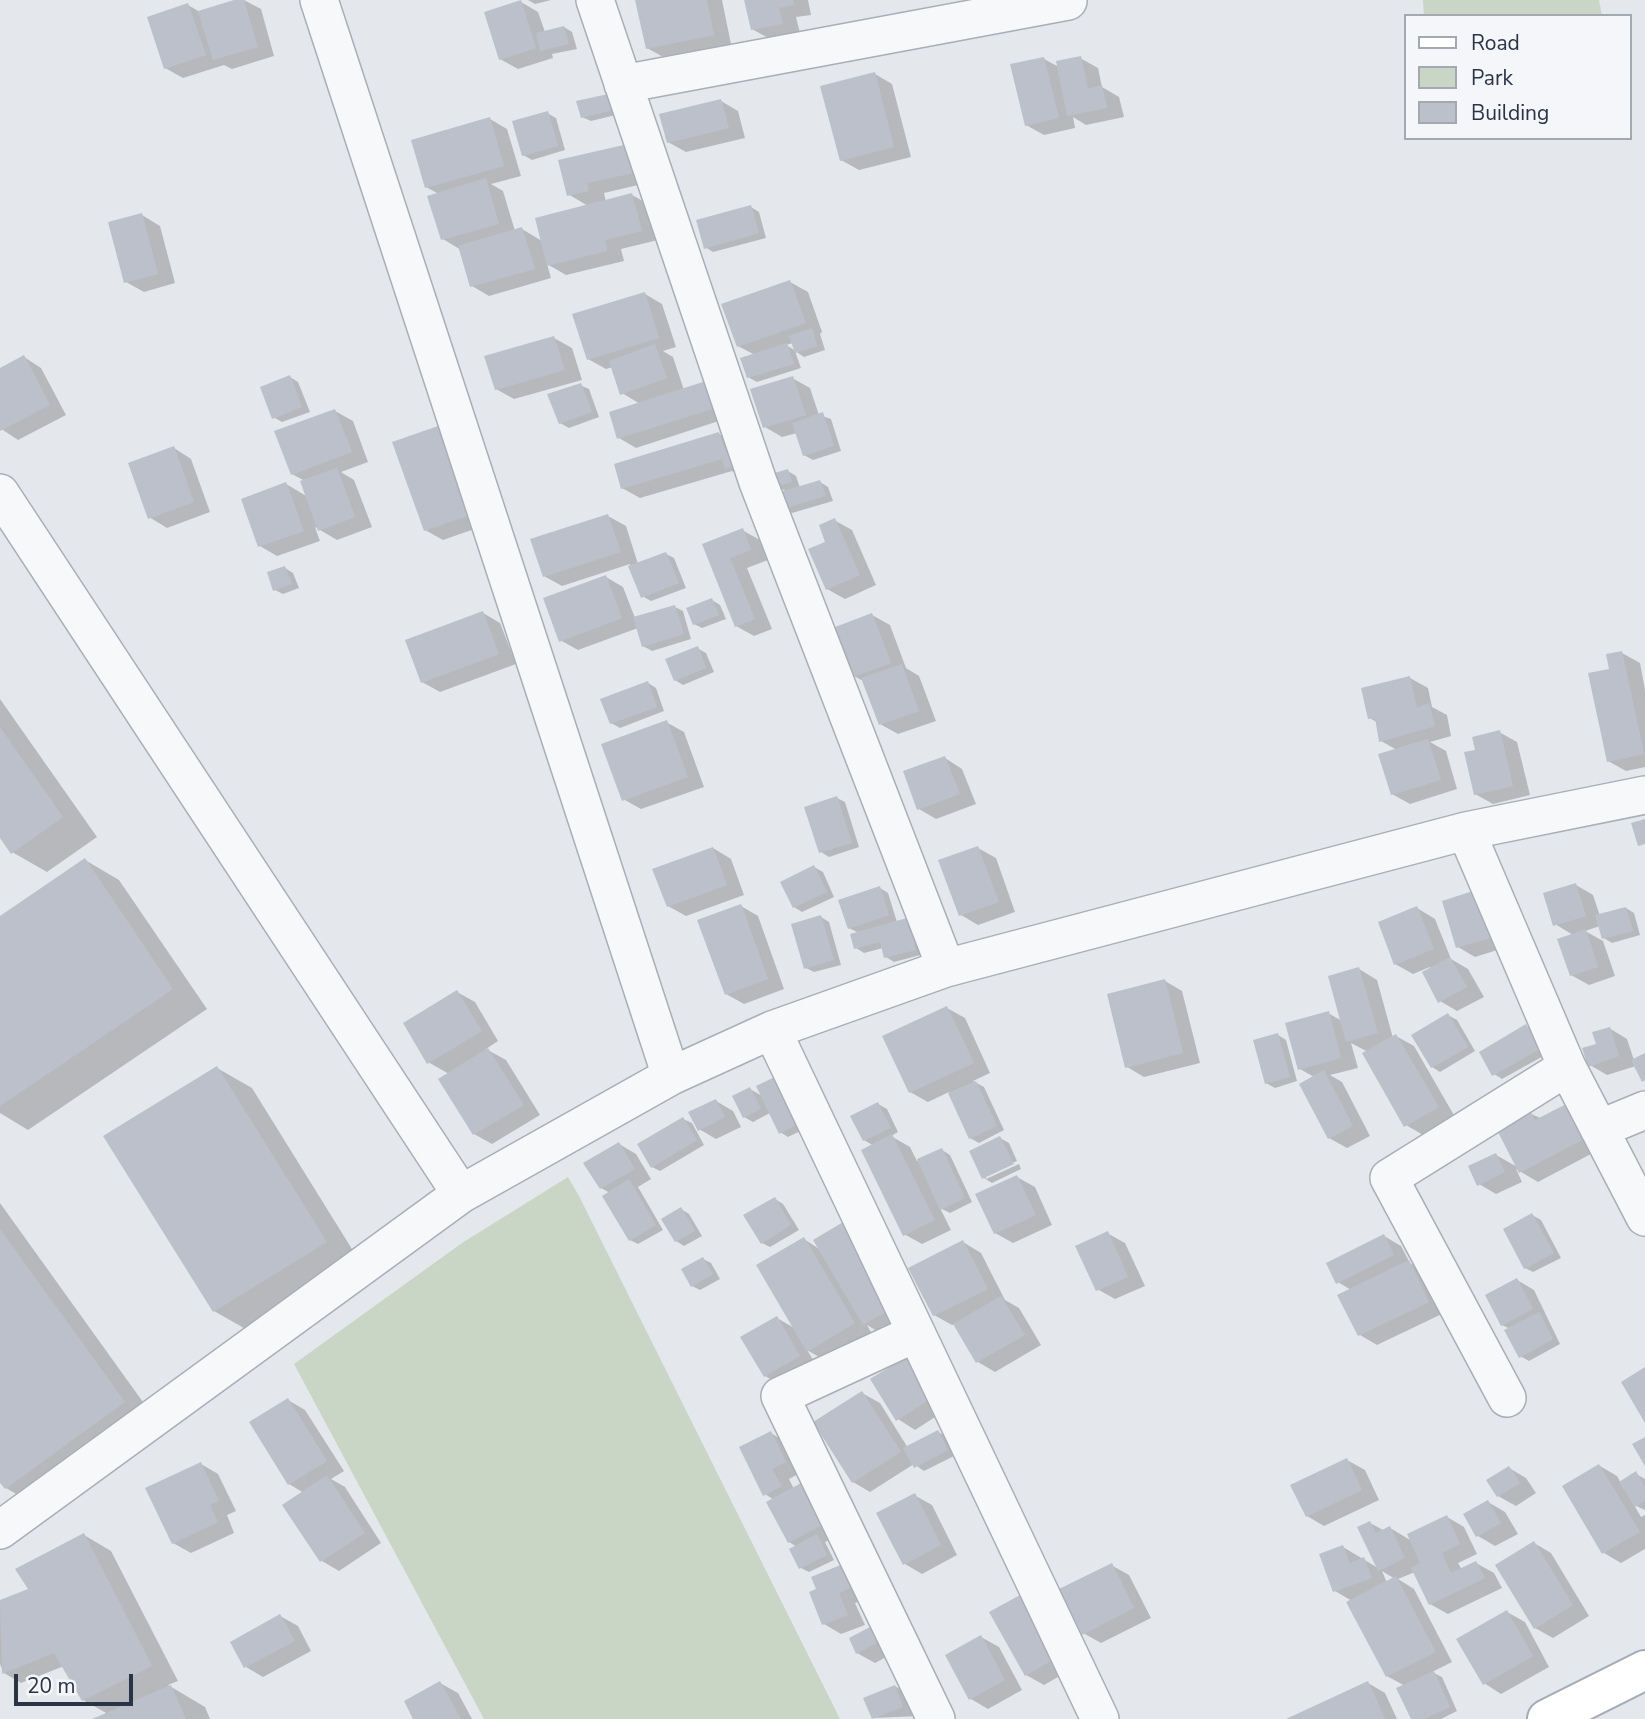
<!DOCTYPE html>
<style>
body{margin:0}
#map{position:relative;width:1645px;height:1719px;overflow:hidden;background:#e4e7ec;font-family:"Nunito Sans",sans-serif}
canvas{display:block}
.legend{position:absolute;left:1404px;top:14px;width:228px;height:126px;box-sizing:border-box;background:#f4f6f9;border:2px solid #a4a8b1;margin:0;padding:9px 12px;list-style:none;font-size:21px;color:#2b3445}
.legend li{display:flex;align-items:center;gap:14px;height:35px}
.legend b{width:35px;border:2px solid #a4a8b1}
.scale{position:absolute;left:14px;top:1674px;width:119px;height:32px;box-sizing:border-box;border:4px solid #2b3445;border-top:0;padding-left:9px;font-size:21px;line-height:24px;white-space:nowrap;color:#2b3445;-webkit-text-stroke:5px #f4f6f9;paint-order:stroke}
</style>
<div id="map">
<canvas width="1645" height="1719"></canvas>
<ul class="legend">
<li><b style="height:9px;background:#fff"></b>Road</li>
<li><b style="height:19px;background:#c9d6c5"></b>Park</li>
<li><b style="height:19px;background:#bbc0ca"></b>Building</li>
</ul>
<div class="scale">20 m</div>
</div>
<script>
const ctx = document.querySelector('canvas').getContext('2d');
ctx.lineJoin = 'round';
function fill(path, color) { ctx.fillStyle = color; ctx.fill(path, 'evenodd'); }
const toPath = rows => new Path2D(rows.map(r => 'M' + r).join(''));
function strokePath(path, color, width, dash) { ctx.strokeStyle = color; ctx.lineWidth = width; ctx.lineCap = dash ? 'butt' : 'round'; ctx.setLineDash(dash || []); ctx.stroke(path); }
const green = toPath([
 [1423,0,1599,0,1602,16,1424,16],
 [568,1177,579,1196,840,1719,484,1719,294,1364,462,1243]
]);
const shadow = toPath([
 [244,0,261,9,274,56,232,69,224,65,183,78,165,68,188,5,200,12],
 [528,0,551,0,535,4],
 [640,0,722,0,731,44,665,58,647,48],
 [746,0,808,0,811,15,796,17,800,33,770,39,752,29],
 [521,2,538,12,545,32,564,27,572,32,577,49,552,54,553,58,518,69,500,59],
 [1080,58,1098,68,1102,87,1119,97,1124,117,1086,125,1073,117,1075,128,1044,135,1026,125,1044,59,1059,67],
 [875,74,892,84,911,157,859,170,841,160],
 [612,95,624,113,591,121,582,117],
 [721,101,738,111,745,138,686,152,668,142],
 [547,113,556,118,565,150,532,160,523,155],
 [490,119,507,129,521,176,491,184,503,191,515,231,522,229,542,241,588,206,568,194,628,146,651,182,604,193,606,202,632,195,650,205,658,240,621,249,624,261,566,275,547,264,551,278,489,296,472,286,461,250,443,239,439,194,426,187],
 [751,207,759,212,766,238,713,252,705,247],
 [142,215,160,226,175,283,144,292,126,282],
 [790,282,808,292,822,332,820,334,825,350,804,357,795,351,801,368,757,382,748,377,755,355,738,346],
 [793,343,796,351,786,345],
 [645,294,662,304,676,347,663,351,673,357,684,390,731,417,636,448,619,438,640,404,622,393,613,367,606,369,588,359],
 [554,338,572,348,582,380,514,399,496,389],
 [24,357,41,368,66,415,18,440,0,428,0,370],
 [290,377,298,382,310,412,282,422,273,417],
 [792,378,810,388,819,415,831,419,841,451,813,460,804,455,797,433,782,437,765,427],
 [580,385,589,389,599,417,569,428,560,423],
 [335,411,353,421,368,462,341,472,354,480,372,527,337,540,315,527,320,541,277,556,260,546,286,484,308,497,305,481,292,474],
 [438,428,455,438,486,525,443,540,425,530],
 [719,434,737,444,744,478,732,471,640,498,622,488],
 [174,448,191,459,210,512,167,528,149,517],
 [788,471,796,476,800,488,820,482,828,487,833,501,792,513,784,508,787,492,777,486],
 [608,516,626,526,638,564,666,554,674,558,686,588,651,601,642,596,630,564,562,586,544,576],
 [834,520,852,530,876,585,845,599,827,589,828,543],
 [742,530,760,540,768,560,747,568,772,629,754,636,736,626,704,545],
 [285,568,293,573,299,588,283,594,275,590],
 [606,577,623,587,635,618,675,607,683,611,691,639,652,651,643,646,638,628,578,650,560,640],
 [712,600,720,605,726,619,702,628,694,624],
 [483,613,500,623,516,664,440,692,422,682],
 [872,615,890,625,906,668,919,676,936,721,898,734,880,724,865,682,854,676],
 [697,648,706,653,714,672,683,685,675,680],
 [1622,653,1640,663,1645,690,1645,767,1626,771,1608,761,1611,670],
 [1410,678,1428,688,1432,707,1447,715,1451,736,1430,742,1446,751,1457,789,1410,804,1392,794,1397,750,1381,741,1378,723,1370,718],
 [648,683,656,688,664,711,620,728,611,723],
 [0,699,97,837,47,872,12,852,0,835],
 [666,722,684,732,704,787,641,809,623,799],
 [1499,732,1517,742,1530,795,1493,804,1475,794,1477,752],
 [945,758,962,769,976,804,936,819,919,809],
 [837,798,845,802,859,847,829,857,821,852],
 [713,848,731,859,744,895,686,916,668,906],
 [978,848,996,858,1015,912,978,925,961,915],
 [85,860,119,880,207,1009,28,1130,0,1113,0,918],
 [814,867,823,872,834,897,802,912,794,907],
 [1576,885,1593,895,1600,916,1626,908,1634,913,1640,935,1612,943,1604,938,1600,926,1585,931,1603,941,1615,976,1589,985,1571,975,1573,935,1555,924],
 [880,888,888,893,897,922,907,920,916,924,924,954,894,962,886,957,883,948,864,953,856,948,859,933,849,928],
 [1444,902,1510,946,1475,957,1458,947],
 [741,906,758,916,784,989,744,1004,726,994],
 [1417,908,1435,919,1451,959,1468,969,1484,997,1457,1011,1440,1001,1430,967,1413,974,1395,964],
 [821,917,829,922,841,965,814,972,806,968],
 [1359,969,1377,980,1393,1038,1396,1036,1414,1046,1455,1117,1423,1135,1406,1125,1368,1052,1351,1043,1358,1068,1330,1075,1342,1082,1370,1136,1347,1148,1329,1138,1314,1077,1300,1069,1328,1013,1342,1021],
 [1165,981,1182,991,1200,1063,1144,1077,1127,1067],
 [457,992,475,1002,498,1041,486,1049,506,1060,540,1115,492,1144,474,1134,449,1074,428,1062],
 [947,1008,965,1018,990,1073,973,1081,984,1087,1004,1130,979,1143,970,1138,949,1092,928,1102,910,1092],
 [1448,1015,1457,1020,1475,1051,1440,1072,1432,1067],
 [1526,1026,1534,1031,1547,1054,1502,1079,1494,1074],
 [1609,1028,1627,1039,1634,1060,1645,1055,1645,1081,1636,1066,1607,1075,1590,1065],
 [1278,1035,1286,1040,1297,1081,1275,1088,1266,1083],
 [217,1068,252,1088,360,1262,249,1331,214,1311],
 [750,1089,762,1096,809,1127,788,1137,780,1132,770,1113,753,1122,744,1117],
 [716,1101,733,1111,741,1127,716,1139,699,1129],
 [878,1104,887,1109,898,1132,891,1136,910,1147,917,1161,942,1150,950,1155,972,1202,950,1213,940,1208,951,1230,922,1244,904,1234,874,1146,864,1140],
 [1531,1114,1606,1146,1538,1182,1516,1169,1522,1182,1496,1194,1479,1184,1496,1155,1519,1168],
 [683,1119,692,1123,704,1145,660,1171,652,1167],
 [1000,1138,1009,1143,1017,1161,986,1175,986,1179,1019,1164,1021,1169,992,1183,984,1178],
 [619,1144,636,1154,651,1179,638,1187,663,1230,638,1244,630,1240,610,1193,601,1188],
 [1017,1177,1035,1187,1052,1225,1013,1243,995,1233],
 [775,1199,783,1204,799,1230,770,1247,762,1243],
 [0,1203,158,1423,40,1508,6,1488,0,1480],
 [681,1209,689,1214,702,1236,684,1246,676,1241],
 [1532,1215,1541,1220,1561,1258,1533,1272,1525,1268],
 [1107,1233,1125,1243,1145,1286,1115,1299,1097,1289],
 [1384,1236,1401,1246,1410,1263,1426,1272,1446,1312,1377,1345,1360,1335,1351,1290,1338,1282],
 [804,1239,917,1313,882,1334,867,1325,872,1334,826,1361,807,1350,817,1366,783,1386,765,1376,777,1318,796,1329],
 [963,1242,981,1253,1005,1300,1019,1308,1041,1345,995,1372,978,1362,955,1324,952,1325,934,1315],
 [703,1259,711,1263,720,1279,700,1290,692,1286],
 [1517,1280,1534,1290,1560,1344,1529,1361,1520,1356,1510,1329,1502,1325],
 [926,1367,952,1406,915,1430,898,1419],
 [862,1393,880,1403,908,1448,938,1432,946,1436,956,1455,924,1471,914,1464,870,1492,853,1482],
 [288,1400,305,1410,344,1471,331,1479,345,1487,381,1543,339,1571,322,1561,304,1493,289,1484],
 [771,1433,788,1444,802,1472,789,1479,794,1489,841,1535,825,1542,834,1560,809,1572,801,1568,797,1547,789,1542,774,1500,765,1494],
 [1347,1460,1365,1470,1379,1500,1324,1526,1307,1516],
 [201,1464,218,1474,236,1511,227,1515,234,1533,191,1553,173,1543],
 [1600,1466,1617,1476,1621,1483,1636,1474,1645,1479,1645,1510,1634,1505,1641,1517,1645,1515,1645,1549,1621,1563,1604,1553],
 [1509,1468,1526,1478,1536,1493,1516,1506,1498,1496],
 [914,1495,932,1505,957,1555,922,1574,905,1564],
 [1488,1502,1505,1512,1518,1534,1495,1546,1478,1536],
 [1447,1517,1464,1527,1477,1554,1458,1563,1462,1570,1476,1563,1494,1573,1502,1588,1448,1614,1430,1604,1415,1572,1398,1579,1414,1589,1452,1662,1432,1672,1442,1677,1457,1711,1441,1719,1413,1719,1405,1686,1387,1676,1352,1601,1335,1591,1343,1547,1378,1568,1370,1523,1385,1531,1390,1528,1412,1541],
 [1382,1571,1395,1579,1387,1583],
 [84,1535,111,1551,178,1681,168,1685,205,1707,210,1719,96,1719,108,1714,83,1700,64,1666,21,1683,4,1673,0,1664,0,1602,31,1590],
 [1534,1543,1551,1553,1589,1616,1553,1638,1535,1628],
 [1111,1565,1129,1575,1151,1618,1101,1643,1083,1633],
 [843,1566,869,1597,855,1603,865,1625,841,1634,824,1624,818,1590],
 [1020,1597,1038,1607,1072,1669,1044,1685,1026,1675],
 [1507,1612,1525,1622,1549,1667,1501,1694,1484,1683],
 [280,1616,298,1626,311,1651,263,1677,246,1667],
 [874,1627,899,1650,875,1663,857,1653],
 [981,1637,999,1647,1022,1690,988,1709,971,1699],
 [440,1683,458,1693,472,1719,415,1719],
 [1368,1683,1385,1693,1397,1719,1290,1719],
 [895,1686,912,1697,920,1716,873,1718]
]);
const building = toPath([
 [234,0,244,0,258,47,213,60,198,11],
 [521,0,536,48,499,60,484,12],
 [635,0,707,0,714,35,646,49],
 [744,0,793,0,794,5,779,8,783,24,751,30],
 [188,3,206,55,164,69,147,17],
 [564,26,569,44,540,51,536,33],
 [1081,56,1088,89,1102,85,1107,108,1067,116,1056,61],
 [1044,57,1059,118,1025,126,1010,64],
 [875,72,894,147,840,161,820,86],
 [613,93,617,109,581,118,576,101],
 [721,99,729,128,667,143,659,114],
 [548,111,558,146,522,156,512,121],
 [490,117,504,166,425,188,411,140],
 [628,144,634,173,587,183,589,191,567,196,558,160],
 [486,178,499,224,441,240,427,196],
 [632,193,642,231,605,240,607,251,547,266,535,218],
 [751,205,759,233,704,249,696,220],
 [142,213,158,274,124,283,108,222],
 [522,227,535,269,470,287,458,246],
 [790,280,806,323,737,347,721,304],
 [645,292,659,338,587,360,572,314],
 [812,328,817,346,795,353,789,336],
 [554,336,565,370,495,390,484,356],
 [787,343,794,364,747,378,740,358],
 [655,344,667,378,620,395,609,361],
 [24,355,50,405,0,431,0,368],
 [290,375,302,407,272,419,260,387],
 [793,376,806,415,763,428,750,389],
 [706,381,715,408,617,439,609,412],
 [581,383,592,412,559,424,547,394],
 [335,409,352,452,291,475,274,431],
 [823,412,834,446,803,456,792,423],
 [438,426,470,515,424,531,392,442],
 [719,432,724,448,736,444,742,463,725,469,722,459,621,489,614,464],
 [174,446,194,502,148,519,128,463],
 [337,468,355,517,318,531,300,481],
 [788,469,792,482,775,487,771,474],
 [820,480,826,496,782,509,777,493],
 [286,482,304,531,258,547,241,499],
 [608,514,621,552,543,577,530,539],
 [835,518,860,575,826,590,808,549,825,542,819,525],
 [743,528,751,550,730,558,755,619,735,627,702,544],
 [666,552,679,583,641,598,628,566],
 [285,566,292,584,273,591,267,572],
 [606,575,622,618,559,642,543,598],
 [712,598,719,615,693,625,686,608],
 [675,605,684,634,642,647,633,617],
 [483,611,499,654,421,683,405,640],
 [872,613,891,663,853,677,835,627],
 [698,646,706,668,674,681,665,659],
 [1622,651,1644,754,1607,762,1588,673,1609,669,1606,654],
 [902,664,919,711,879,725,861,678],
 [1410,676,1417,708,1429,703,1435,726,1379,742,1375,718,1368,719,1361,688],
 [648,681,657,707,610,724,600,699],
 [667,720,688,777,622,801,601,744],
 [0,727,63,817,11,854,0,838],
 [1500,730,1513,786,1474,795,1464,752,1475,750,1472,737],
 [1428,739,1441,780,1391,795,1378,754],
 [945,756,960,794,917,810,903,771],
 [837,796,852,843,819,853,804,807],
 [1645,819,1645,844,1638,846,1631,823],
 [978,846,999,902,959,916,938,860],
 [713,847,727,885,667,907,652,869],
 [85,858,173,989,0,1106,0,916],
 [814,865,827,892,793,908,780,882],
 [1576,883,1586,916,1553,926,1543,893],
 [880,886,889,915,848,929,838,900],
 [1479,889,1494,937,1456,948,1442,901],
 [741,904,768,979,725,995,697,920],
 [1417,906,1434,949,1394,965,1378,922],
 [1626,907,1633,931,1602,939,1595,915],
 [821,915,834,960,804,969,791,924],
 [907,918,916,950,884,958,880,942,854,949,850,934],
 [1586,929,1598,967,1570,976,1557,939],
 [1450,957,1467,987,1438,1003,1422,972],
 [1359,967,1378,1033,1346,1042,1328,976],
 [1165,979,1183,1053,1125,1068,1107,994],
 [457,990,482,1031,427,1064,403,1023],
 [947,1006,974,1063,909,1093,882,1036],
 [1329,1011,1341,1058,1298,1070,1285,1023],
 [1448,1013,1468,1047,1431,1068,1411,1035],
 [1526,1024,1540,1049,1492,1076,1479,1052],
 [1610,1027,1619,1056,1588,1067,1582,1048,1596,1044,1592,1032],
 [1278,1033,1290,1077,1265,1084,1253,1040],
 [1396,1034,1439,1107,1404,1127,1362,1053],
 [488,1048,524,1105,473,1135,438,1079],
 [1645,1053,1645,1080,1642,1082,1631,1060],
 [217,1066,327,1242,213,1312,103,1136],
 [1324,1070,1353,1126,1328,1139,1299,1084],
 [779,1075,802,1122,779,1134,756,1086],
 [976,1081,997,1126,969,1139,948,1093],
 [750,1087,761,1109,743,1118,732,1096],
 [716,1099,725,1117,698,1131,688,1112],
 [1572,1101,1590,1136,1519,1173,1497,1130,1531,1112,1535,1120],
 [878,1102,891,1128,863,1141,850,1116],
 [683,1117,697,1140,651,1168,637,1144],
 [892,1134,935,1220,903,1236,861,1150],
 [1000,1136,1014,1164,982,1179,969,1151],
 [619,1142,635,1169,600,1189,583,1163],
 [942,1148,965,1198,940,1210,917,1159],
 [1496,1153,1505,1172,1477,1186,1468,1166],
 [1017,1175,1036,1215,994,1234,975,1194],
 [629,1179,656,1225,629,1241,602,1196],
 [775,1197,791,1225,761,1244,743,1215],
 [681,1207,695,1231,675,1242,661,1219],
 [1532,1213,1554,1253,1524,1269,1503,1229],
 [850,1218,901,1303,863,1325,813,1240],
 [0,1229,125,1402,5,1489,0,1483],
 [1108,1231,1128,1277,1096,1291,1075,1246],
 [1384,1234,1394,1255,1336,1284,1326,1263],
 [804,1237,855,1323,807,1352,756,1265],
 [963,1240,988,1289,933,1316,908,1268],
 [703,1257,713,1274,691,1287,681,1269],
 [1409,1260,1429,1302,1358,1336,1337,1295],
 [1517,1278,1533,1309,1501,1326,1485,1295],
 [1001,1296,1025,1335,976,1363,953,1324],
 [1539,1312,1553,1339,1519,1358,1504,1330],
 [777,1316,800,1356,764,1377,740,1337],
 [909,1355,935,1396,896,1421,870,1379],
 [1645,1367,1645,1423,1621,1382],
 [862,1391,901,1452,852,1483,813,1422],
 [288,1398,327,1461,288,1485,249,1422],
 [938,1430,948,1450,914,1468,903,1448],
 [771,1431,786,1462,772,1469,782,1486,763,1496,739,1447],
 [1645,1437,1645,1466,1632,1444],
 [1347,1458,1362,1490,1306,1517,1290,1485],
 [201,1462,219,1501,210,1505,218,1522,172,1544,145,1488],
 [1599,1464,1640,1532,1602,1554,1562,1486],
 [1509,1466,1520,1483,1497,1497,1486,1480],
 [1636,1471,1645,1487,1645,1501,1635,1507,1619,1482],
 [327,1475,365,1533,320,1562,282,1505],
 [803,1482,824,1524,788,1543,766,1502],
 [915,1493,941,1545,903,1565,876,1513],
 [1488,1500,1501,1523,1476,1537,1463,1514],
 [1447,1515,1460,1544,1442,1553,1451,1573,1476,1561,1485,1578,1429,1605,1411,1568,1420,1563,1407,1534],
 [1370,1521,1376,1533,1390,1526,1405,1558,1378,1571,1357,1527],
 [84,1533,152,1666,82,1701,54,1653,2,1674,0,1600,28,1589,15,1569],
 [817,1534,827,1555,799,1569,789,1549],
 [1534,1541,1573,1605,1534,1629,1495,1565],
 [1343,1545,1350,1563,1364,1557,1372,1578,1333,1592,1319,1554],
 [1112,1563,1134,1608,1082,1635,1059,1589],
 [843,1564,852,1587,839,1593,848,1615,822,1625,809,1592,816,1589,811,1577],
 [1396,1576,1436,1652,1386,1677,1346,1602],
 [1020,1595,1056,1658,1025,1676,989,1612],
 [1507,1610,1533,1656,1483,1685,1456,1639],
 [280,1614,295,1641,244,1668,230,1642],
 [874,1625,882,1640,856,1654,849,1638],
 [981,1635,1005,1680,969,1700,945,1655],
 [1434,1671,1450,1707,1424,1719,1411,1719,1396,1688],
 [440,1681,461,1719,413,1719,404,1701],
 [1368,1681,1385,1719,1286,1719],
 [171,1685,186,1719,92,1719],
 [895,1685,903,1707,872,1719,863,1698]
]);
const minor = toPath([
 [319,0,671,1076],
 [595,0,758,482,946,968],
 [623,84,1068,1],
 [0,493,461,1194],
 [1466,831,1567,1067,1645,1217],
 [772,1030,1100,1719],
 [1599,1129,1645,1110],
 [916,1333,780,1396,936,1719],
 [1507,1398,1389,1178,1567,1067],
 [0,1530,461,1194,671,1076,772,1030,946,968,1466,831,1645,795]
]);
const primary = toPath([
 [1547,1719,1645,1670]
]);
fill(green, '#c9d6c5');
fill(shadow, '#0003');
fill(building, '#bbc0ca');
strokePath(minor, '#a9aeb7', 40);
strokePath(primary, '#a3abb8', 42);
strokePath(minor, '#f7f8fa', 37);
strokePath(primary, '#fff', 38);
</script>
